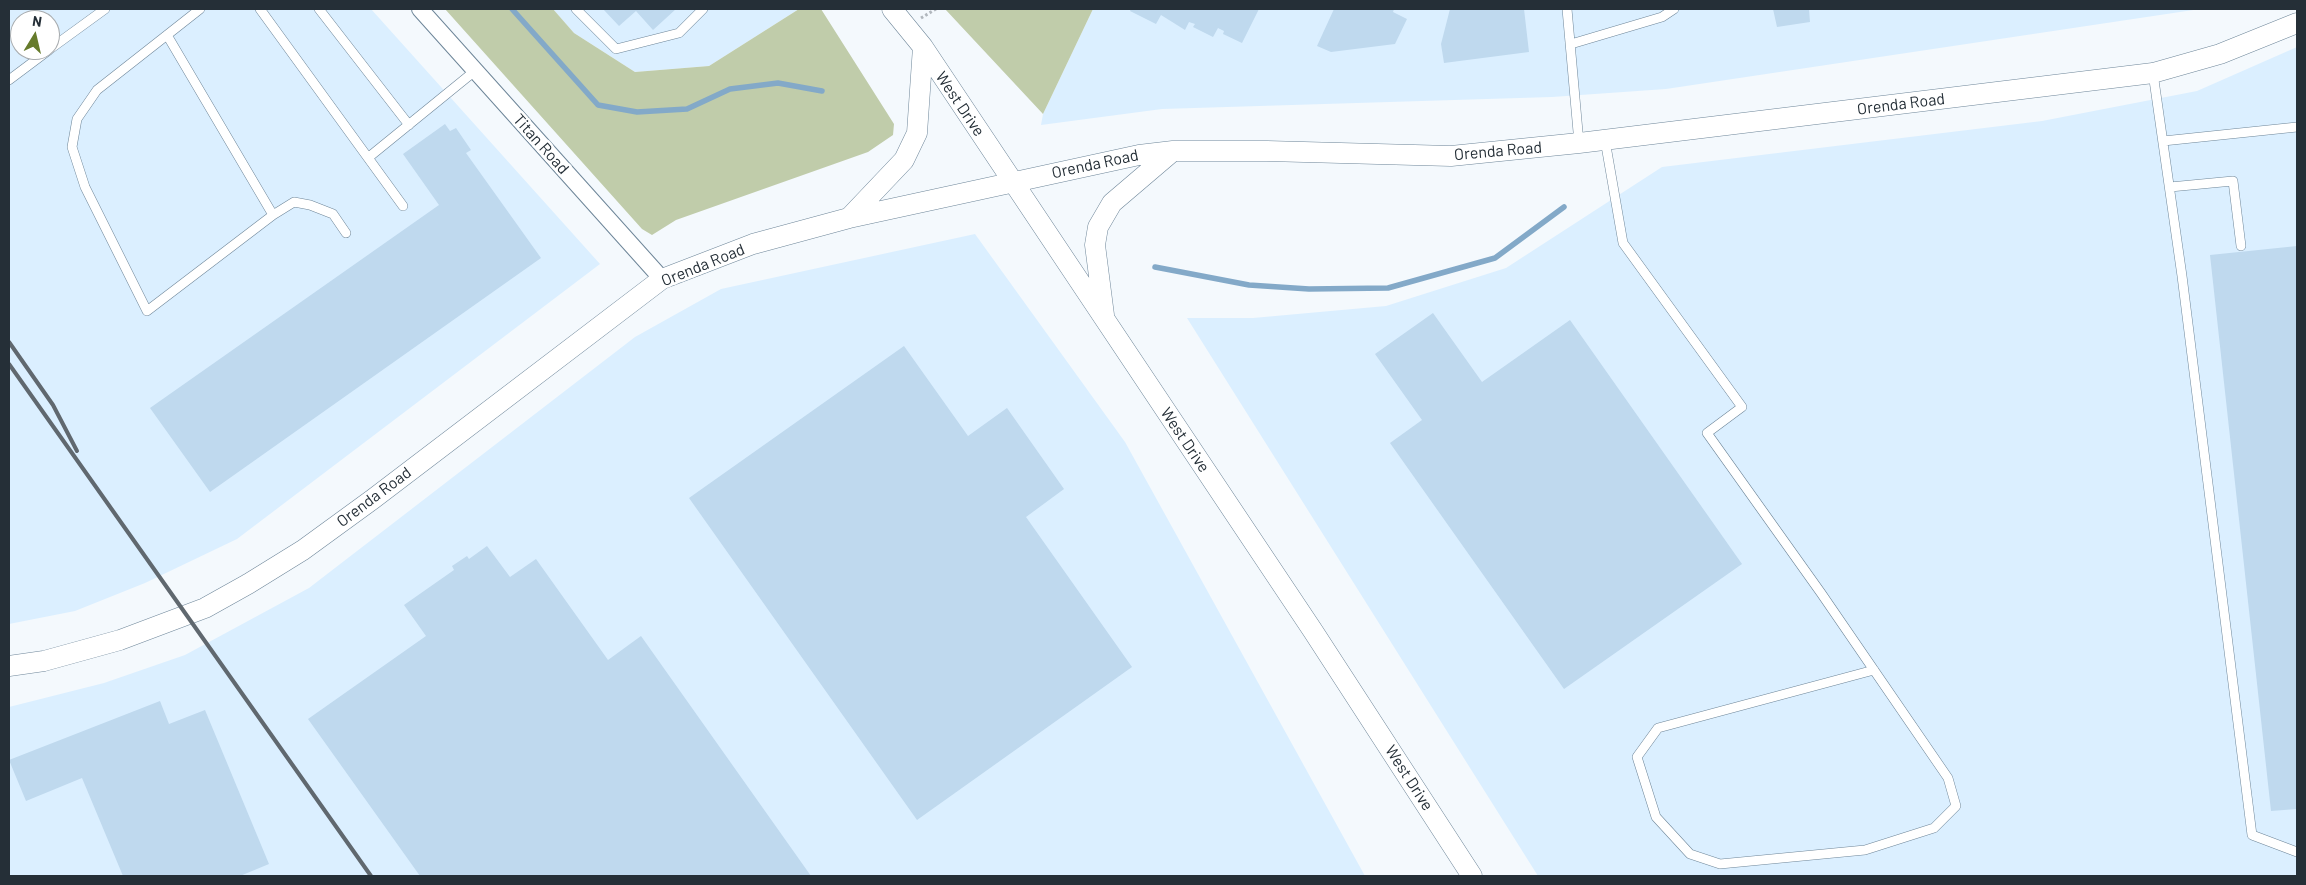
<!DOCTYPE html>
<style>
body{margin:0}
#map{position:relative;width:2306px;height:885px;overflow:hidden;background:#f4f9fd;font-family:Barlow,sans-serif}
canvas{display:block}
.frame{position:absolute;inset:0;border:10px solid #252f37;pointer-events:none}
.north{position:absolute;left:10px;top:10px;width:50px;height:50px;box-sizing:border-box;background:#fff;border:1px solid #a8acaf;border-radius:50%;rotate:9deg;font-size:14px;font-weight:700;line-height:20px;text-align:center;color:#252f37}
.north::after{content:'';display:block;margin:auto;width:18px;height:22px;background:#667b2b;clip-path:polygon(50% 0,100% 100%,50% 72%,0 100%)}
</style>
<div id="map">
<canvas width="2306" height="885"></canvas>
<div class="frame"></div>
<div class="north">N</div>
</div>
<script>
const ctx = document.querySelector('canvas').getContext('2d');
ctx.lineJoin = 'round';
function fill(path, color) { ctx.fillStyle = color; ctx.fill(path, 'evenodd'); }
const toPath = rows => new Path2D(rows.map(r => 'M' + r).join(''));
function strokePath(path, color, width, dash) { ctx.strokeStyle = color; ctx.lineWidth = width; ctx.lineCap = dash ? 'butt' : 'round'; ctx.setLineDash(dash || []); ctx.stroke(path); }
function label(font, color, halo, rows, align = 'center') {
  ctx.font = font + ' Barlow,sans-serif'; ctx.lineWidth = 5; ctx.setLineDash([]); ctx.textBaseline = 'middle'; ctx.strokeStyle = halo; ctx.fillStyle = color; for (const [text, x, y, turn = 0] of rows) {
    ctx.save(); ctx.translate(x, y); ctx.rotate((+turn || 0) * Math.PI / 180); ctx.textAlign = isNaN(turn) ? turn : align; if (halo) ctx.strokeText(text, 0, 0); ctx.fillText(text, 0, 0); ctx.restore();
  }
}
const built = toPath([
 [9,9,371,9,600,264,237,539,145,583,75,611,9,624],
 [20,20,50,20,50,50,20,50],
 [553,9,799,9,709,66,635,72,574,33],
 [1093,9,2200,9,1666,89,1552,97,1162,109,1041,125,1043,114],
 [2297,47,2297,876,1538,876,1187,318,1253,318,1386,306,1506,268,1662,167,2042,121,2197,91],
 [975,234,1125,442,1365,876,9,876,9,707,104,683,185,655,309,588,635,337,721,289]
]);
const green = toPath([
 [445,9,553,9,574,33,635,72,709,66,799,9,821,9,894,124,893,135,868,152,676,220,652,235,642,229],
 [945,9,1093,9,1043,114]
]);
const stream = toPath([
 [512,9,598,105,637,112,687,109,730,89,778,83,822,91],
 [1155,267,1249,285,1309,289,1388,288,1495,258,1564,207]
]);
const building = toPath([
 [603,9,676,9,653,30,636,11,619,26],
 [1131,9,1259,9,1242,43,1223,34,1224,31,1218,28,1213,37,1193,27,1195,24,1189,22,1185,30,1161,15,1156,24,1130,11],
 [1334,9,1394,9,1393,12,1407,19,1395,44,1331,52,1317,46],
 [1450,9,1524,9,1529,52,1444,63,1441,44],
 [1773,9,1809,9,1810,22,1777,27],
 [445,124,450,131,456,128,471,150,466,153,541,258,210,492,150,408,439,205,403,154],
 [2297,246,2297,809,2271,811,2210,255],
 [1433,313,1482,382,1570,320,1742,564,1564,689,1390,443,1422,420,1375,354],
 [904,346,968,436,1007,408,1064,489,1026,517,1132,667,917,820,689,498],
 [487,546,510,577,536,559,608,660,641,636,811,876,420,876,308,719,426,636,404,605,454,570,452,566,467,556,469,559],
 [160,701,169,724,205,710,269,864,240,876,123,876,82,778,26,801,9,760]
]);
const path = toPath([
 [921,18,936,9]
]);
const service = toPath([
 [260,9,403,206],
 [319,9,409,125],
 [576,9,616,49,679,33,703,9],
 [1567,9,1579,143],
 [167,35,273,215,147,311,85,187,72,147,77,119,97,90,167,35,200,9],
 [1571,44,1662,17,1674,9],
 [50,49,105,9],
 [2153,73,2182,276,2252,835,2297,852],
 [9,80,49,50],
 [1605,140,1623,243,1742,407,1707,433,1821,593,1948,778,1956,806,1934,828,1865,850,1720,864,1690,854,1656,817,1637,757,1658,728,1874,670],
 [2163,141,2297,127],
 [369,157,476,70],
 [2170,187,2233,181,2241,246],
 [273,215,294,202,310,205,333,214,346,233]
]);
const minor = toPath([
 [420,9,662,279]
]);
const tertiary = toPath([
 [892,9,923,47,1313,631,1472,876],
 [849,218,904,160,917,133,923,47],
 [1104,315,1095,245,1098,227,1112,203,1173,151],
 [9,666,44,661,120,640,205,608,248,584,303,550,373,499,662,279,753,244,849,218,1139,155,1173,151,1267,151,1451,156,1579,143,2153,73,2220,54,2297,23]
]);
const rail = toPath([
 [9,342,53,405,77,451],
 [9,364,371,876]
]);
const streetNames = [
 ["West Drive",960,104,56],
 ["Orenda Road",1901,104,-7],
 ["Titan Road",541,144,48],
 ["Orenda Road",1498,151,-5],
 ["Orenda Road",1095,164,-12],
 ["Orenda Road",703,265,-22],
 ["West Drive",1185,440,56],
 ["Orenda Road",374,497,-37],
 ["West Drive",1409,778,57]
];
fill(built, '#dbefff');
fill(green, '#c0ccaa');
strokePath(stream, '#83a9c8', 5.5);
fill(building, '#bfd9ee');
strokePath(service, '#6e8699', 10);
strokePath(minor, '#6e8699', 18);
strokePath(tertiary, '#6e8699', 21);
strokePath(path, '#b1b7bd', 3, [2.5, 2.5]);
strokePath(service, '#fff', 9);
strokePath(minor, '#fff', 16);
strokePath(tertiary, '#fff', 20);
strokePath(rail, '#60686f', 4);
label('16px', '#252f37', '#fff', streetNames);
</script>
